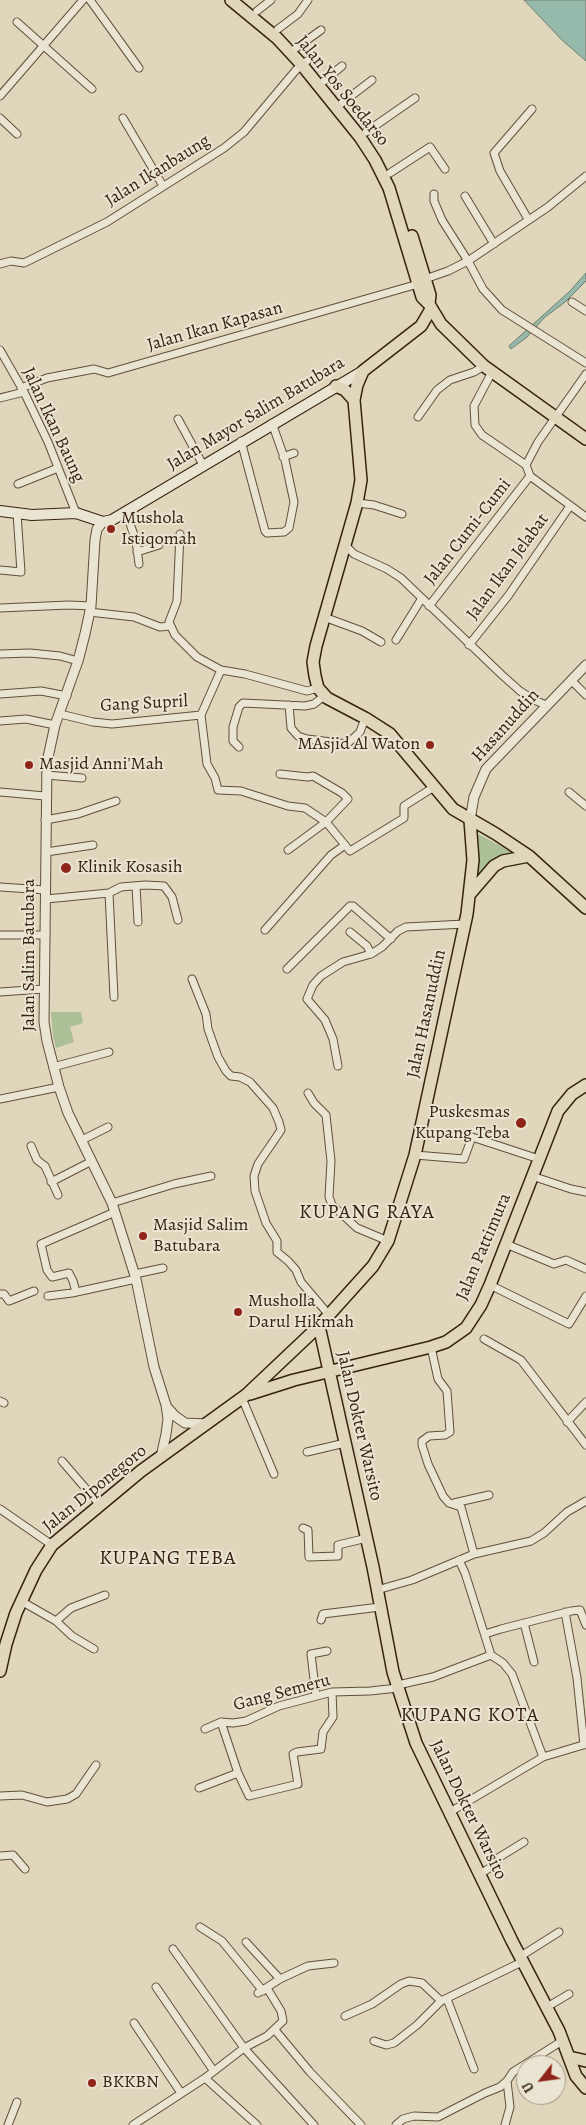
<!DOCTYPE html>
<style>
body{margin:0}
#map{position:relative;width:586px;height:2125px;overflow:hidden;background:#dfd6bc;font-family:Alegreya,serif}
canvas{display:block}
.north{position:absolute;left:516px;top:2055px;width:50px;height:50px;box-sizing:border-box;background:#eae4d3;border:1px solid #a29684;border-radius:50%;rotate:240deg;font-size:14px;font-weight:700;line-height:20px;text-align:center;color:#37220d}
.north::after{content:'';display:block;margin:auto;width:18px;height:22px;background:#8f2418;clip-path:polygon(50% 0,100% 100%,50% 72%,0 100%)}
</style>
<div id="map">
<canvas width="586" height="2125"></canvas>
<div class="north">U</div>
</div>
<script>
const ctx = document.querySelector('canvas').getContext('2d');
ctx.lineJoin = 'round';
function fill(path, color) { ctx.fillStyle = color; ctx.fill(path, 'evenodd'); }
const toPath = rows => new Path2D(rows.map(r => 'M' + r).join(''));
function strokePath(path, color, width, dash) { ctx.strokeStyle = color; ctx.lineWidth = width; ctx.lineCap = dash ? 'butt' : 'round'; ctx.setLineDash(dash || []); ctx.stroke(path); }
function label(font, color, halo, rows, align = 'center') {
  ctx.font = font + ' Alegreya,serif'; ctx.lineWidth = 4; ctx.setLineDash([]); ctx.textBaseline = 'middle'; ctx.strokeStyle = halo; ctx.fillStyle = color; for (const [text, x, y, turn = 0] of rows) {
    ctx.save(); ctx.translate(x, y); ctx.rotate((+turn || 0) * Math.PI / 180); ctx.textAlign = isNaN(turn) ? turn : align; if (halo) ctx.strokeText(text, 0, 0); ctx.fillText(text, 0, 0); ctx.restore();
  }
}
const green = toPath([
 [478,834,512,852,491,863,477,881],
 [51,1012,81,1012,83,1023,70,1027,74,1042,56,1048,53,1036]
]);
const water = toPath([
 [524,0,586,0,586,61,562,40,524,0],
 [586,273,586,281,565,302,544,318,527,337,511,349,509,347,510,345,570,291,586,273]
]);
const minor = toPath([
 [90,0,139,68],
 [257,11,271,0],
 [17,22,92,89],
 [278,29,298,14,308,0],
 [296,48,321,30],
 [324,81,342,66],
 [0,96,83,0],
 [342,103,372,80],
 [0,118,17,134],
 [123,118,163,186],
 [366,132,415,98],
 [390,173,430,147,445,169],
 [434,194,434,201,442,220,468,261,483,289,502,310,586,363],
 [465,196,494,244],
 [528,219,500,171,494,153,532,109],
 [0,264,11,261,24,263,107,222,224,148,244,132,296,70,307,61],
 [425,279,448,271,468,261,548,207,586,176],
 [572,302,586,311],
 [0,350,24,392,48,442,76,513],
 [492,372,474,406,475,425,482,435,526,465],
 [586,374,538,442,526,465,530,476,586,517],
 [21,388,47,378,94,369,108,373,418,284],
 [0,398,24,392],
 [418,417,437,390,450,380,474,372,484,366],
 [178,419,203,465],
 [241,441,265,531,267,533,284,532,289,528,294,502,285,460,272,423],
 [283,457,294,453],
 [18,484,58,468],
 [357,503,374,505,402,514],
 [126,512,136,541,139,564],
 [180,534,177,601,169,622,175,635,197,657,221,670,245,674,307,691,318,688],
 [345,545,354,554,387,569,401,578,502,675,520,691,534,700,546,705],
 [137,552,159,545],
 [0,570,21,572,17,513],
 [429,606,530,476],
 [0,608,69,605,91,606],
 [89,612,134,617,160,627,170,626],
 [324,617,362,631,381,642],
 [396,640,422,598],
 [469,645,508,596,570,506],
 [0,654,30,653,60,656,78,661],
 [221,670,201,715,207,764,215,778,218,790,241,791,288,806,305,808,326,822,350,851,404,818,404,806,434,787],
 [571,680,586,695],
 [0,694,41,691,67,696],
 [289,705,291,728,298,736,307,739,347,744,360,732,365,718],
 [60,714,93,722,112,724,201,715],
 [0,721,26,719,55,725],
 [239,747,233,741,233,727,239,707,243,703,305,706,314,704,324,696],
 [280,774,308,777,313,776,342,793,348,799,326,822,288,850],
 [46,775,82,778],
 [0,792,45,796],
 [569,792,586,806],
 [45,820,78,814,116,801],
 [46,852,93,845],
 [136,886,138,922],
 [0,887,46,890],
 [109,893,114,997],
 [46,899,109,893,121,887,145,885,164,886,172,897,178,920],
 [265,930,331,855,345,845],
 [350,932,367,946,371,954],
 [0,935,46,935],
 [287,969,350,906,353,906,391,939],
 [192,979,206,1014,208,1029,218,1057,226,1071,231,1076,240,1077,250,1082,273,1108,279,1122,281,1130,258,1164,254,1176,255,1191,266,1223,277,1241,277,1252,288,1261,296,1270,301,1282,329,1315],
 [0,992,44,989],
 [338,1066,333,1039,325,1020,307,999,313,985,321,976,343,962,371,954,382,947,398,931,406,927,465,924],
 [53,1067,109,1052],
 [308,1093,314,1103,326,1115,331,1161,329,1197,332,1205,357,1228,388,1241],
 [0,1099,59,1087],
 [82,1140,108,1127],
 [31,1146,37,1160,45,1166,58,1195],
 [415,1155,464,1159,472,1137,539,1159],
 [532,1176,571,1189,586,1192],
 [51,1182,92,1161],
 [112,1203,174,1184,211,1176],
 [506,1244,554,1264,566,1260,586,1269],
 [135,1274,163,1268],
 [490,1285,569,1324,586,1296],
 [76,1292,73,1281,69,1273,52,1277,47,1270,41,1244,115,1212],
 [0,1294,4,1294,9,1301,34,1291],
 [48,1296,72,1293,136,1279],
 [484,1339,521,1360,586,1445],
 [431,1347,438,1379,447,1391,450,1432,445,1435,429,1436,422,1441,422,1445,428,1464,443,1496,449,1503,461,1507,474,1554],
 [242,1398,274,1474],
 [0,1401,4,1403],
 [567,1422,586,1402],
 [307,1452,345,1443],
 [62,1461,99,1504],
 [454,1503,489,1495],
 [0,1509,52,1545],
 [303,1528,308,1530,309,1557,338,1556,338,1545,367,1538],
 [459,1560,465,1573,491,1655],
 [377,1590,412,1580,474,1554,531,1541,544,1533,567,1512,586,1501],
 [21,1601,56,1621,71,1608,105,1595],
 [565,1612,577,1678,584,1745],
 [321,1620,323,1614,380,1607],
 [56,1621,72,1636,94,1649],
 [524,1623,534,1662],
 [485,1634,501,1629,571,1611,580,1610,586,1625],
 [398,1685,433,1677,491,1655,503,1663,512,1674,543,1757],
 [316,1696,311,1654,327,1651],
 [221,1722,238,1773,249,1796,298,1784,293,1754,297,1752,321,1749,323,1732,333,1717,332,1692],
 [205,1729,221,1722,233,1723,246,1721,279,1706,332,1692,370,1691,398,1688],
 [199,1788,238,1773],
 [0,1796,22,1795,47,1802,67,1799,76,1794,96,1765],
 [450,1812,543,1757,586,1744],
 [0,1856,13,1855,25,1869],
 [480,1874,496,1864,498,1858,524,1842],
 [200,1927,222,1941,263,1991],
 [246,1942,280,1979],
 [173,1949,244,2048,314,2125],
 [521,1956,559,1932],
 [156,1987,213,2070],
 [258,1993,280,1979,308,1966,334,1963],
 [447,1999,474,2069],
 [547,2007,569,1994],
 [345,2016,372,2004,401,1984,409,1981,422,1983,441,2001],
 [134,2023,181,2093],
 [275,2030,310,2072,361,2125],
 [374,2041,386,2045,394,2043,417,2025,441,2001,524,1961],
 [205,2078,244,2048,267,2036,283,2021,281,2011,267,1988],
 [8,2125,17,2102],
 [133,2125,205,2078,257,2125],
 [396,2125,403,2119,414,2116,438,2117,485,2093,500,2087,507,2081,513,2072,562,2041],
 [505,2125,510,2107,507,2081]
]);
const tertiary = toPath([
 [103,522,97,529,95,540,91,606,85,634,78,661,55,725,47,762,44,1022,47,1041,59,1087,68,1113,112,1203,136,1279,154,1367,166,1405,168,1419,166,1434,161,1457],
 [470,820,474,797,486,769,586,665],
 [166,1406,175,1416,185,1423,207,1424]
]);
const secondary = toPath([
 [0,511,32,515,76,513,103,522,112,520,363,371]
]);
const primary = toPath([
 [431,309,421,326,363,371,357,385,354,400,361,480,357,503,316,646,313,662,315,676,318,688,327,698,365,718,390,734,453,809,496,834,529,856,586,908],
 [336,386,345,390,354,400],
 [470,894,494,866,503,861,529,856],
 [319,1326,373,1567,393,1672,416,1743,512,1941,559,2031,576,2076,586,2088],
 [250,1394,294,1380,431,1347,446,1342,466,1328,481,1305,490,1285,558,1111,572,1094,586,1085],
 [0,1671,6,1644,16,1613,36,1570,52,1545,141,1471,246,1395,319,1326,373,1266,388,1241,415,1155,467,914,473,860,470,820]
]);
const trunk = toPath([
 [231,0,277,38,302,65,360,137,375,160,389,188,422,297,429,304,441,324,484,366,586,439],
 [412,236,430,295,429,304],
 [569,2057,586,2061]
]);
const markers = [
 [111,529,5,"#8f2418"],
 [430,745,5,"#8f2418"],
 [29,765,5,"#8f2418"],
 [66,868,6,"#8f2418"],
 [521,1123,6,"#8f2418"],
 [143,1236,5,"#8f2418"],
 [238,1312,5,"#8f2418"],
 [92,2083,5,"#8f2418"]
];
const streetNames = [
 ["Jalan Yos Soedarso",342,91,51],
 ["Jalan Ikanbaung",158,171,-32],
 ["Jalan Ikan Kapasan",215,327,-16],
 ["Jalan Mayor Salim Batubara",256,414,-31],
 ["Jalan Ikan Baung",53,425,65],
 ["Jalan Cumi-Cumi",468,532,-52],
 ["Jalan Ikan Jelabat",508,567,-54],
 ["Gang Supril",144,704,-3],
 ["Hasanuddin",506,726,-48],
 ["Jalan Salim Batubara",30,955,-90],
 ["Jalan Hasanuddin",427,1014,-78],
 ["Jalan Pattimura",484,1247,-67],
 ["Jalan Dokter Warsito",359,1426,77],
 ["Jalan Diponegoro",95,1489,-39],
 ["Gang Semeru",282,1693,-15],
 ["Jalan Dokter Warsito",468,1810,64]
];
const poiNames = [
 ["Mushola",121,519],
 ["Istiqomah",121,540],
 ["MAsjid Al Waton",420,745,"right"],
 ["Masjid Anni'Mah",39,765],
 ["Klinik Kosasih",77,868],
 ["Puskesmas",510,1113,"right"],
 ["Kupang Teba",510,1134,"right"],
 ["Masjid Salim",153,1226],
 ["Batubara",153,1247],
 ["Musholla",248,1302],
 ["Darul Hikmah",248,1323],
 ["BKKBN",102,2083]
];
const quarterNames = [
 ["KUPANG RAYA",367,1213],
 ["KUPANG TEBA",168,1559],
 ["KUPANG KOTA",470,1716]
];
fill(green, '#acbf96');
fill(water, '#95baab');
strokePath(water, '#6f7d6c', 1);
strokePath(minor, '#614f39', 9);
strokePath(tertiary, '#614f39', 11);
strokePath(secondary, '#37220d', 12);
strokePath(primary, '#37220d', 14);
strokePath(trunk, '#37220d', 14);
strokePath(minor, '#eae4d3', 7);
strokePath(tertiary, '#eae4d3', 9);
strokePath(secondary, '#eae4d3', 10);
strokePath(primary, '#dfd6bc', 11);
strokePath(trunk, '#dfd6bc', 11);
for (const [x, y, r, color] of markers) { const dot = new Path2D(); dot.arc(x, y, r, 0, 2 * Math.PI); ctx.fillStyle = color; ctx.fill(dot); strokePath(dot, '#eae4d3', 2); }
label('18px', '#37220d', '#eae4d3', streetNames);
label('18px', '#37220d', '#eae4d3', poiNames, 'left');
ctx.letterSpacing = '1px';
label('20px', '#37220d', '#eae4d3', quarterNames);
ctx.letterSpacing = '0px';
</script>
